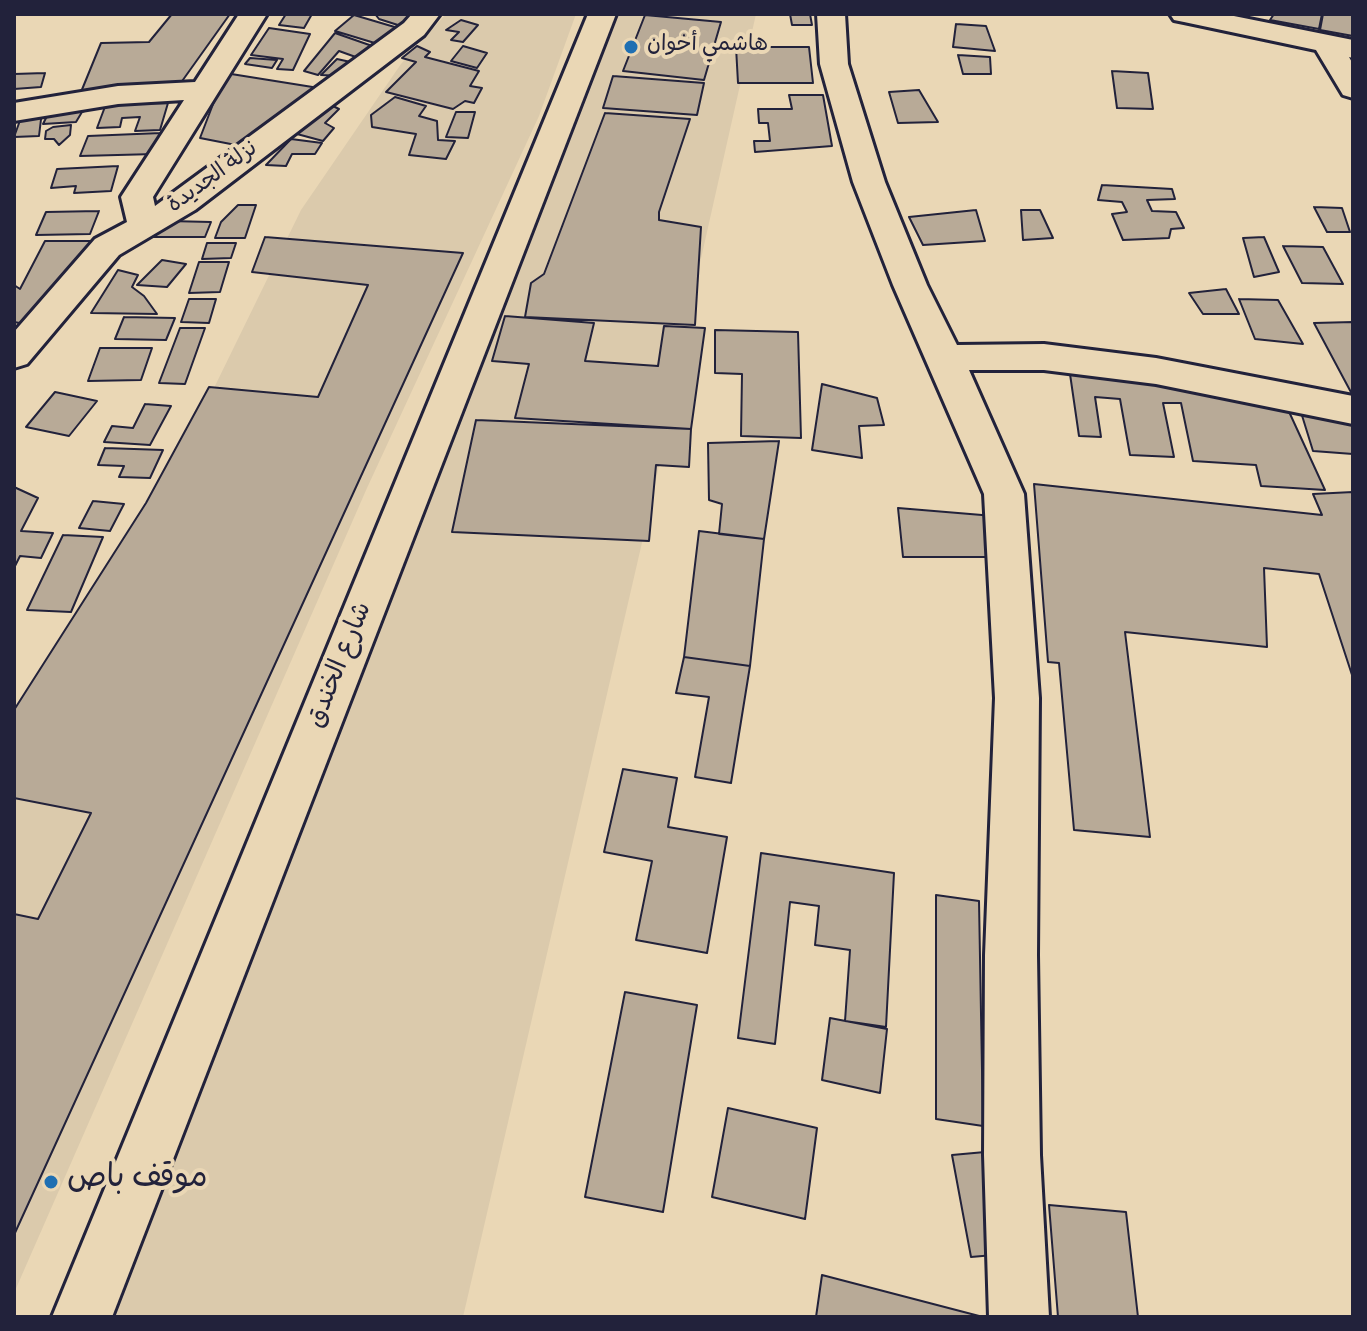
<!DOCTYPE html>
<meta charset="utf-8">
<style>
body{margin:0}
#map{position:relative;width:1367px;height:1331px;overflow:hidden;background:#ead7b5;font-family:Dekko,sans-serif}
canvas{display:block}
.frame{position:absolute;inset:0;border:16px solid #22223b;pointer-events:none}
</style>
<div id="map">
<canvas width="1367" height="1331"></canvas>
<div class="frame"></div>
</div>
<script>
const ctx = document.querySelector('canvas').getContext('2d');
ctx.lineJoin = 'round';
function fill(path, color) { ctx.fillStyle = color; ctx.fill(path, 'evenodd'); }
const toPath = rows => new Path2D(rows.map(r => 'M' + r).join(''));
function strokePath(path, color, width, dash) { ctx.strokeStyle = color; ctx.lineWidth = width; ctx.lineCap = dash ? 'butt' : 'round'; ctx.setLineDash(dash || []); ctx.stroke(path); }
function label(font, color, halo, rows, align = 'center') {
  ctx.font = font + ' Dekko,"Playpen Sans Arabic",sans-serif'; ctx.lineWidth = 8; ctx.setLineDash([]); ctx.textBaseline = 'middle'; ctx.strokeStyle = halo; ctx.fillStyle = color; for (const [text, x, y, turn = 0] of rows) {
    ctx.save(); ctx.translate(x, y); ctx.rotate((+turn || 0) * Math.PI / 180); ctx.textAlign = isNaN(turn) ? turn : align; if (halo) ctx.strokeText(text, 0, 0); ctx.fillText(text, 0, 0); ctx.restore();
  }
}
const built = toPath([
 [446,14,576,14,539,116,367,488,14,1293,14,729,147,525,301,210,401,64],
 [615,14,756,14,700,263,653,495,463,1317,114,1317]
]);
const building = toPath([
 [172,14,230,14,180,84,81,92,101,43,149,42,172,14],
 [286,14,312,14,304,28,279,25,286,14],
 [375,14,415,14,401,26,379,19,375,14],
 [790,14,810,14,812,25,792,25,790,14],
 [1274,14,1322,14,1319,29,1270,20,1274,14],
 [1323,14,1353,15,1353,36,1320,30,1323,14],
 [354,15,398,28,378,44,335,31,354,15],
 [645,15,721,22,704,80,623,71,645,15],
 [461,20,478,25,463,42,451,40,459,32,446,30,461,20],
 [956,24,986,26,995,51,953,47,956,24],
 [269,28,310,34,293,70,277,69,283,59,251,55,269,28],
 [335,33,378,48,364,60,339,51,318,75,304,71,335,33],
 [417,46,430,52,425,57,479,71,470,86,482,88,474,103,465,101,453,109,386,92,416,62,402,58,417,46],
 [463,46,487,53,477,68,451,61,463,46],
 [736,47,809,47,813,83,738,83,736,47],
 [958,55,990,57,991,74,963,74,958,55],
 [250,58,277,60,272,68,245,64,250,58],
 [337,59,355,63,340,76,321,75,337,59],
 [1112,71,1148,73,1153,109,1117,108,1112,71],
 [45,73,41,87,14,89,14,74,45,73],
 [225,73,325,89,246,147,200,138,225,73],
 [613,76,704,83,697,115,603,108,613,76],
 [919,90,938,122,898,123,889,92,919,90],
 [789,95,823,95,832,146,755,152,754,141,770,141,768,123,759,123,758,109,792,109,789,95],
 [395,97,426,106,419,116,437,121,438,140,455,141,446,159,409,155,416,134,372,127,371,115,395,97],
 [168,103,160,130,135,131,140,117,122,118,120,127,97,128,106,104,168,103],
 [329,104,339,109,325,123,334,128,323,141,297,134,329,104],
 [99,105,82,112,76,122,43,124,50,110,99,105],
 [42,111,39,136,14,137,22,115,42,111],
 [456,112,475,112,468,138,446,137,456,112],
 [605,113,690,119,659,212,659,220,701,227,695,325,525,317,531,283,544,274,605,113],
 [71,125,70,135,59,145,54,139,45,139,46,131,53,127,71,125],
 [161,133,155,154,80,156,88,136,161,133],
 [291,139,322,143,315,154,292,154,286,166,266,165,291,139],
 [118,166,111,191,74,193,76,186,51,188,57,169,118,166],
 [1102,185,1172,189,1175,199,1147,200,1152,211,1176,212,1184,228,1171,229,1169,238,1123,240,1112,214,1127,212,1122,202,1098,200,1102,185],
 [238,205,256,205,245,238,215,238,221,222,238,205],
 [1314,207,1342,208,1350,232,1327,232,1314,207],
 [976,210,985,241,923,245,909,217,976,210],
 [1021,210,1040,210,1053,238,1023,240,1021,210],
 [99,211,90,234,36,235,46,212,99,211],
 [169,221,211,222,205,237,148,237,169,221],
 [265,237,463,253,14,1235,14,914,38,919,91,813,14,798,14,710,146,503,209,387,318,397,368,285,252,272,265,237],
 [1264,237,1279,272,1254,277,1243,238,1264,237],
 [45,241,102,241,25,324,14,322,14,285,20,289,45,241],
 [207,243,236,243,231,258,202,259,207,243],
 [1283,246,1323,247,1343,284,1302,283,1283,246],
 [162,260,186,264,167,287,137,285,162,260],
 [199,262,229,262,220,292,189,293,199,262],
 [118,270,138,275,132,287,144,296,157,314,91,313,118,270],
 [1226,289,1239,314,1203,314,1189,293,1226,289],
 [189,299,216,299,209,323,181,322,189,299],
 [1239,299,1278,300,1303,344,1255,339,1239,299],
 [505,316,594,323,585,361,658,366,664,326,705,328,691,429,515,418,529,364,492,361,505,316],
 [124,317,175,318,166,340,115,339,124,317],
 [1353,322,1353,396,1314,323,1353,322],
 [180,328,205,328,185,384,159,383,180,328],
 [715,330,798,332,801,438,741,436,742,374,715,373,715,330],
 [100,348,152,348,141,380,88,381,100,348],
 [1070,374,1166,380,1285,403,1325,490,1261,486,1256,465,1193,461,1181,403,1163,403,1174,457,1130,455,1120,399,1095,397,1101,437,1079,436,1070,374],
 [822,384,877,398,884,425,859,426,862,458,812,450,822,384],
 [55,392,97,401,69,436,26,427,55,392],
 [145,404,171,406,150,445,104,442,112,426,133,428,145,404],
 [1300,409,1353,419,1353,454,1313,451,1300,409],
 [476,420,691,429,689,467,656,465,649,541,452,532,476,420],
 [779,441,764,539,719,534,722,504,709,500,708,443,779,441],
 [105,448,163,450,150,478,119,477,124,466,98,465,105,448],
 [1034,484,1322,515,1313,494,1353,492,1353,678,1319,574,1264,568,1267,647,1125,632,1150,837,1074,830,1059,663,1048,662,1034,484],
 [14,487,38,498,21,531,53,533,41,558,20,556,14,568,14,487],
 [93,501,124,504,110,531,79,528,93,501],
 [898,508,994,516,994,557,903,557,898,508],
 [699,531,764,539,750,666,684,657,699,531],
 [63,535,103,537,71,612,27,610,63,535],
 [684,657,750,666,731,783,695,777,709,697,676,693,684,657],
 [623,769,677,778,668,827,727,837,707,953,636,940,652,861,604,852,623,769],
 [761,853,894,873,886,1027,845,1021,850,950,815,945,819,906,790,902,775,1044,738,1038,761,853],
 [936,895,979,901,983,1126,936,1119,936,895],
 [625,992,697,1005,663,1212,585,1197,625,992],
 [830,1018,887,1029,880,1093,822,1080,830,1018],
 [728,1108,817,1128,805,1219,712,1197,728,1108],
 [985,1152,1005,1254,971,1257,952,1155,985,1152],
 [1049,1205,1126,1212,1138,1317,1058,1317,1049,1205],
 [822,1275,983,1317,816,1317,822,1275]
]);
const street = toPath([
 [239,14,267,14,153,197,155,206,404,23,412,14,440,14,424,35,195,210,119,255,27,364,14,368,14,332,95,239,127,222,121,197,184,100,118,104,14,121,14,103,118,86,195,82,239,14],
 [817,14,845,14,848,64,885,182,927,285,957,345,1044,344,1156,358,1353,396,1353,424,1156,384,1044,370,969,370,1024,494,1039,698,1037,955,1040,1155,1049,1317,989,1317,984,1155,985,955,995,698,984,494,893,285,853,182,820,64,817,14],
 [1170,14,1224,14,1353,40,1353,58,1349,57,1353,64,1353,98,1343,95,1316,50,1184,22,1174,20,1170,14]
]);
const secondary = toPath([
 [588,14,616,14,112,1317,52,1317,588,14]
]);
const markers = [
 [631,47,8,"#1f6fb2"],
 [51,1182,8,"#1f6fb2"]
];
const farPoinames = [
 ["هاشمي أخوان",647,47]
];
const farStreetnames = [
 ["نزلة الجديدة",214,179,-36]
];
const streetNames = [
 ["شارع الخندق",342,666,-68]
];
const nearPoinames = [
 ["موقف باص",67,1182]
];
fill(built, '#dbcaac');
fill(building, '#b8aa97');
strokePath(building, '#22223b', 2);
strokePath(street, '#22223b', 6);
strokePath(secondary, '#22223b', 6);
fill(street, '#ead7b5');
fill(secondary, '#ead7b5');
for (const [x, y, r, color] of markers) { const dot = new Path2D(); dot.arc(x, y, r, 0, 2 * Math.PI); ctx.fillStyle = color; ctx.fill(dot); strokePath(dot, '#ead7b5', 3); }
label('22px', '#22223b', '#ead7b5', farPoinames, 'left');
label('22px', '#22223b', '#ead7b5', farStreetnames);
label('26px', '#22223b', '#ead7b5', streetNames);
label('32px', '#22223b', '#ead7b5', nearPoinames, 'left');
</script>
